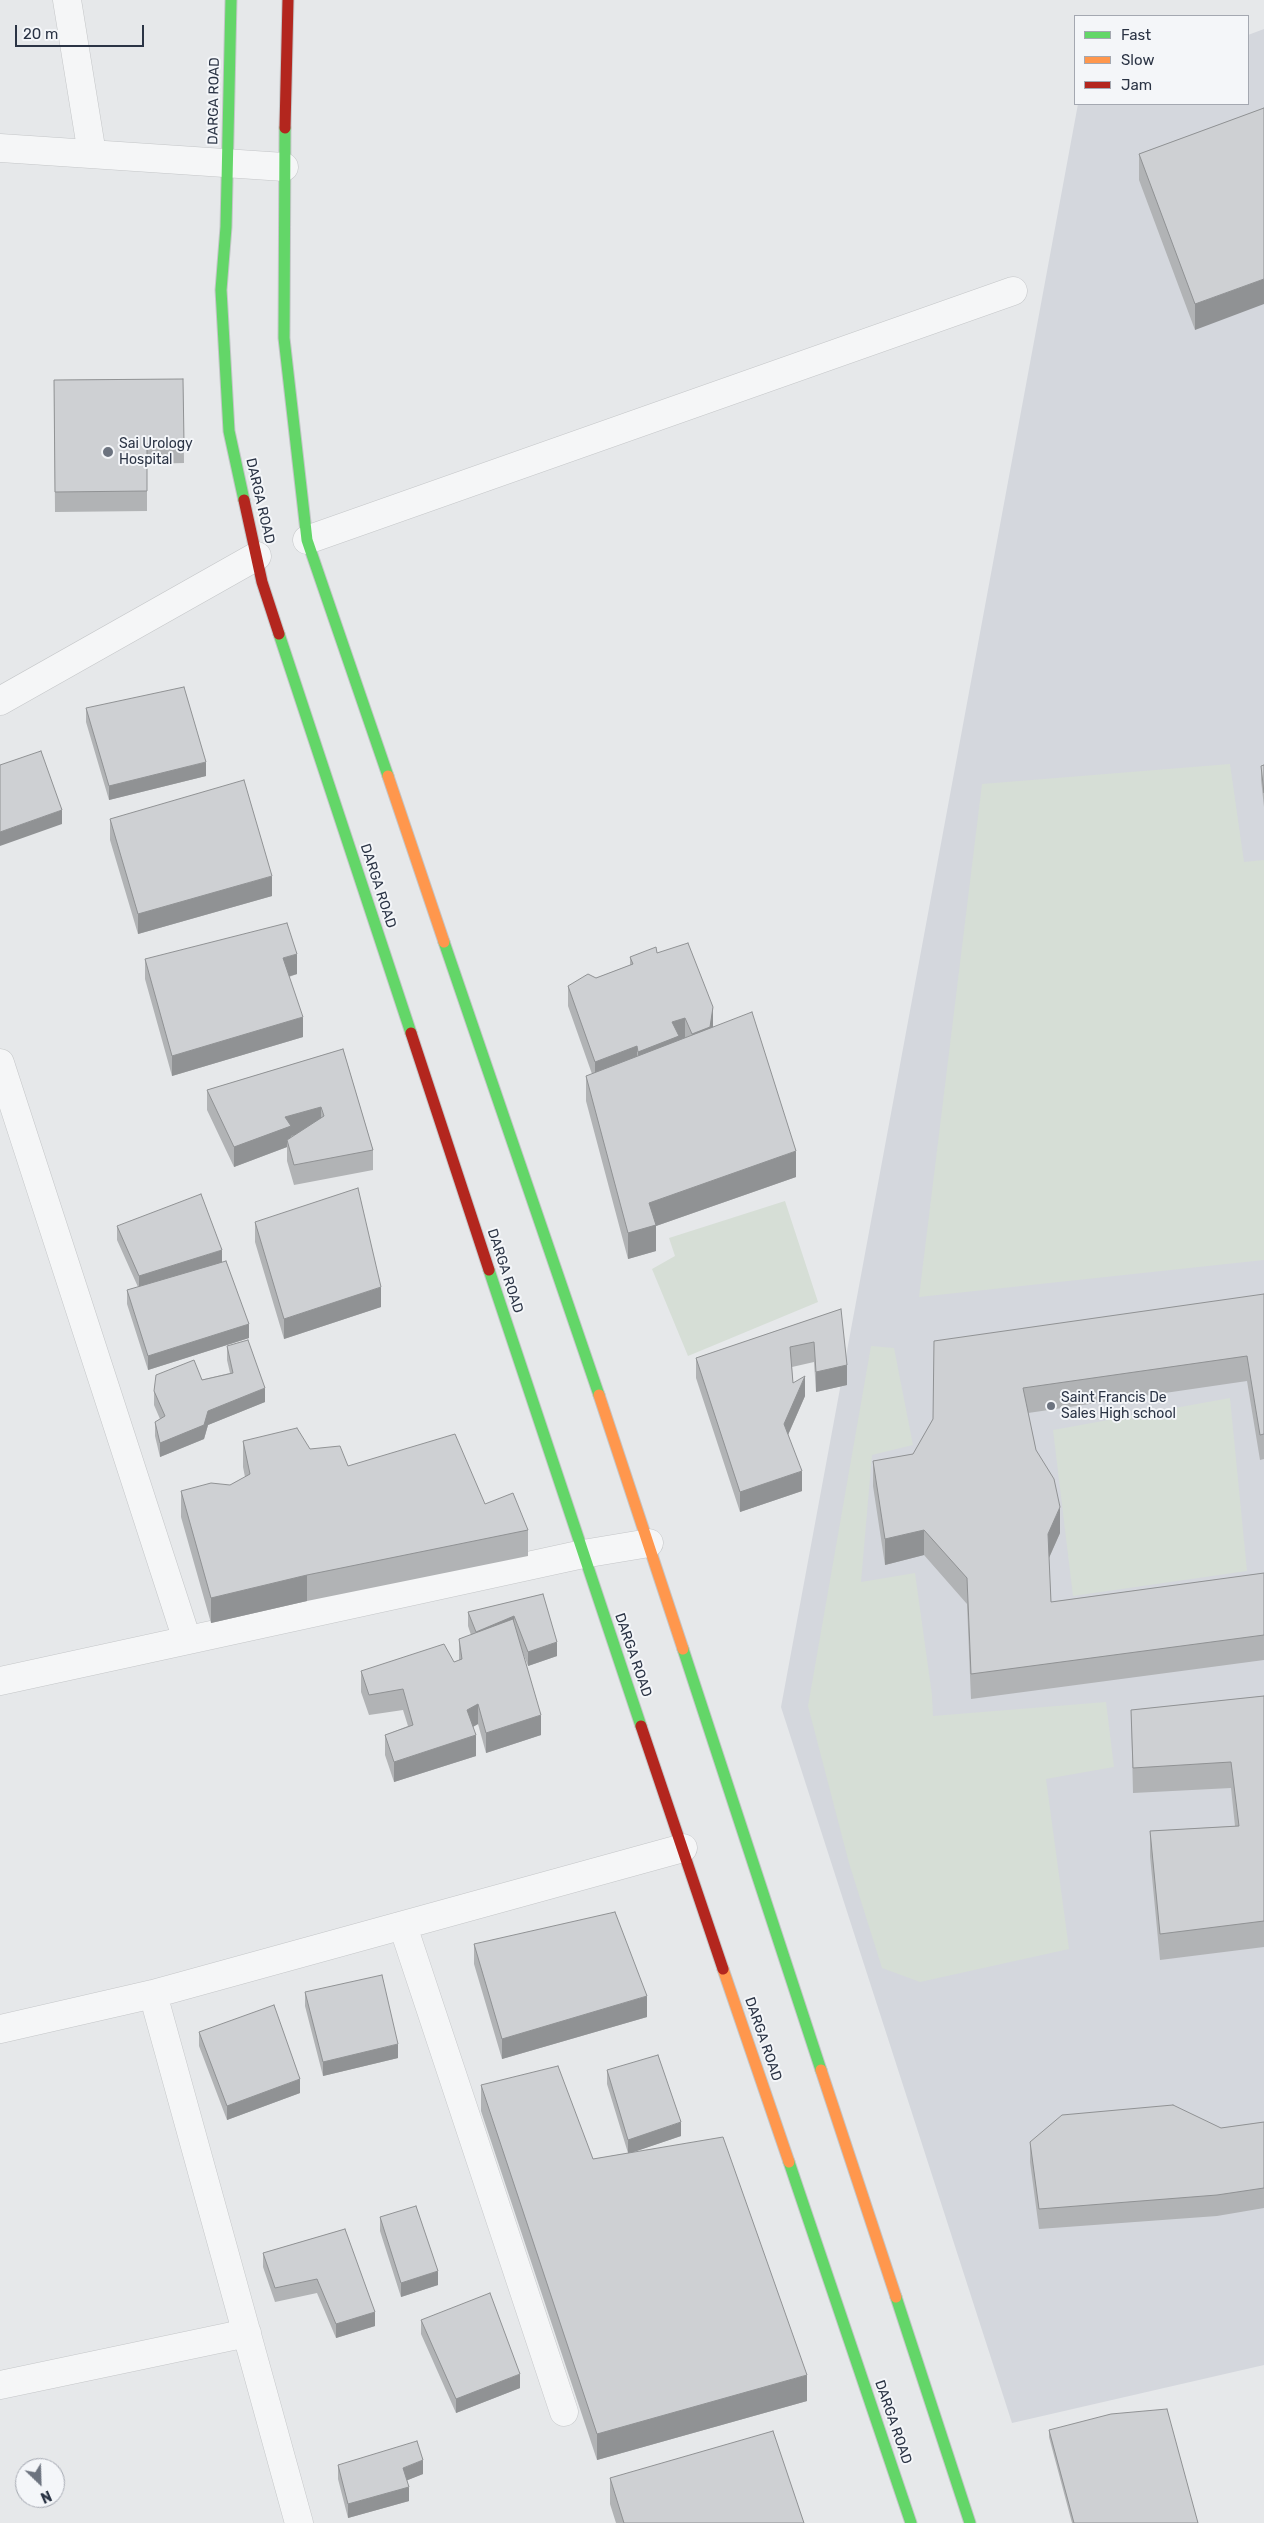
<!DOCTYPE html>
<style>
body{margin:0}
#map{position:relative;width:1264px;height:2523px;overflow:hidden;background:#e6e8ea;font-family:Rubik,sans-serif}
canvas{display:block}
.legend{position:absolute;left:1074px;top:15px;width:175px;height:90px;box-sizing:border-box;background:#f4f6f9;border:1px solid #a4a8b1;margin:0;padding:6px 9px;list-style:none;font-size:15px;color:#2b3445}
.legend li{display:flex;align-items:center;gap:10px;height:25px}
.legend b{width:25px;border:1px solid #a4a8b1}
.north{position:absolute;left:15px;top:2458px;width:50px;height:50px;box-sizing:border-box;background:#f4f6f9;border:1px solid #a4a8b1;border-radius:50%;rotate:156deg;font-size:14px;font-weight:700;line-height:20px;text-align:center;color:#2b3445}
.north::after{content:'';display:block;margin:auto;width:18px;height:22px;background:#6c737f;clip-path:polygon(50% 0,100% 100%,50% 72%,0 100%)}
.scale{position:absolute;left:15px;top:25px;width:129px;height:22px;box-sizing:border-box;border:2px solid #2b3445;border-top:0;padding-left:6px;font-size:15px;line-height:18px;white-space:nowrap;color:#2b3445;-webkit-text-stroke:4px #f4f6f9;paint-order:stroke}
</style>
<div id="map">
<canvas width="1264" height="2523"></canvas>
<ul class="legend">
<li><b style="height:6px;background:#63d668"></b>Fast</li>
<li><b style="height:6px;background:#ff974d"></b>Slow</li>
<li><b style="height:6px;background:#b3261e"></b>Jam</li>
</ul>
<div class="north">N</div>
<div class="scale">20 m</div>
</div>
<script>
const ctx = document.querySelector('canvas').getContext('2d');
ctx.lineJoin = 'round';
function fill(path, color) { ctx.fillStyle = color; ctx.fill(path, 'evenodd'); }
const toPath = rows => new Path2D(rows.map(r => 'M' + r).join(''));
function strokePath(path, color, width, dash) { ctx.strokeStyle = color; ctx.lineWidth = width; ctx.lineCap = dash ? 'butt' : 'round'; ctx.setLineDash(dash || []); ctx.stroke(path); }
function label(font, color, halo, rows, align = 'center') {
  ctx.font = font + ' Rubik,sans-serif'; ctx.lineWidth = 4; ctx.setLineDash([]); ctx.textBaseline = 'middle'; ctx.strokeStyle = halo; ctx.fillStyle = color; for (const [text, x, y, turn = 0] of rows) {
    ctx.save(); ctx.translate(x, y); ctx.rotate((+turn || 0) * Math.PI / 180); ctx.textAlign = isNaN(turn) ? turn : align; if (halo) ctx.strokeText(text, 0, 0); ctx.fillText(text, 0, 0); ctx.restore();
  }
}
const built = toPath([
 [1264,29,1264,2365,1012,2423,781,1707,1078,104,1248,104,1248,35]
]);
const green = toPath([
 [1230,764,1244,862,1264,860,1264,1260,919,1297,982,784],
 [785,1201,818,1302,688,1356,652,1269,675,1256,669,1238],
 [871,1346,894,1348,913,1445,872,1455,861,1582,915,1573,932,1695,933,1716,1106,1702,1114,1767,1046,1779,1069,1949,920,1982,882,1968,849,1863,808,1706],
 [1230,1398,1247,1571,1073,1596,1053,1430]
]);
const street = toPath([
 [67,0,92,154],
 [0,148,284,167],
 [307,540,1013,291],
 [0,701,257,556],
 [0,1063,187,1640],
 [0,1681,583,1554,649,1543],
 [403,1926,564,2412],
 [153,1994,299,2523],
 [0,2029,153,1994,683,1848],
 [0,2385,247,2333]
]);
const fast = toPath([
 [231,0,226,227,221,290,229,431,244,500],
 [285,128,284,338,307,540,388,776],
 [279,634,411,1033],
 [444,942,599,1395],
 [489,1270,641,1726],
 [683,1649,821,2070],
 [789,2162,911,2523],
 [896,2297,970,2523]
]);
const slow = toPath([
 [388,776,444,942],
 [599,1395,683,1649],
 [723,1969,789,2162],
 [821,2070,896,2297]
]);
const jam = toPath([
 [285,128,288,0],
 [244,500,262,582,279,634],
 [411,1033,489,1270],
 [641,1726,723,1969]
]);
const wall = toPath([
 [1264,108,1195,330,1139,180,1139,154],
 [183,379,184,463,147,464,147,511,55,512,54,380],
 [86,708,206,776,109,800,86,722],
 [1264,765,1264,807,1261,780,1261,766],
 [110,819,272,896,138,934,110,840],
 [657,953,713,1027,796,1177,656,1226,656,1251,628,1259,586,1101,586,1076,592,1074,568,1006,568,986,596,978,630,965,630,957],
 [145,959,297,974,289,977,303,1037,172,1076,145,979],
 [343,1049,373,1150,373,1170,294,1185,287,1161,287,1147,234,1167,207,1110,207,1090],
 [255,1222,381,1307,284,1339,255,1242],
 [117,1226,222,1263,249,1338,148,1370,127,1304,127,1290,138,1287,117,1240],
 [1264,1294,1264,1459,1260,1460,1247,1381,1028,1413,1036,1450,1060,1533,1049,1558,1051,1602,1264,1573,1264,1660,971,1699,967,1604,924,1555,885,1565,873,1486,873,1461,913,1454,933,1419],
 [841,1309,847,1385,816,1392,814,1362,792,1367,793,1383,805,1396,788,1435,802,1491,740,1512,696,1378,696,1358],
 [227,1346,265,1402,208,1425,204,1439,160,1457,155,1436,155,1422,160,1419,154,1405,154,1391,230,1373,227,1360],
 [243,1441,310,1449,348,1466,485,1504,528,1530,528,1556,307,1601,211,1623,181,1517,181,1491,230,1485,245,1477,243,1467],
 [543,1594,557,1656,528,1666,520,1645,541,1735,486,1753,478,1724,473,1727,476,1756,394,1782,385,1755,385,1735,408,1726,403,1710,369,1715,361,1692,361,1671,454,1662,459,1660,459,1639,471,1635,468,1626,468,1612],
 [1264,1696,1264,1947,1160,1960,1150,1856,1150,1831,1235,1826,1231,1788,1133,1793,1131,1710],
 [474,1944,647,2017,502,2059,474,1964],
 [305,1992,398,2058,323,2076,305,2006],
 [199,2032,300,2093,227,2120,199,2046],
 [607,2070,681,2136,633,2152,807,2401,597,2460,481,2111,481,2085,593,2159,628,2153,607,2084],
 [1264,2122,1264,2208,1217,2216,1039,2229,1030,2162,1030,2142,1221,2128],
 [380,2217,438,2285,401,2297,380,2231],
 [345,2229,375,2326,336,2338,317,2293,275,2302,263,2267,263,2253],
 [421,2320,520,2388,456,2413,421,2334],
 [1049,2430,1198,2523,1072,2523,1049,2437],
 [338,2465,423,2474,407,2480,409,2501,348,2518,338,2479],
 [610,2478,804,2523,616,2523,610,2504]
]);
const shadedWall = toPath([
 [1264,279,1264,304,1195,330,1195,304],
 [206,762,206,776,109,800,109,786],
 [62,810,62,824,0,846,0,832],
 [272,876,272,896,138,934,138,914],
 [297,954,297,974,283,978,283,958],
 [713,1007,713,1027,692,1054,692,1034],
 [303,1017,303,1037,172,1076,172,1056],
 [685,1018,685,1038,638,1072,638,1052,672,1022],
 [637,1046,637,1066,595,1082,595,1062],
 [321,1107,321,1127,291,1136,291,1146,287,1140,287,1147,234,1167,234,1147,285,1117],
 [796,1151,796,1177,656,1226,656,1251,628,1259,628,1233,649,1203],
 [222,1250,222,1264,139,1290,139,1276],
 [381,1287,381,1307,284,1339,284,1319],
 [249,1324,249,1338,148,1370,148,1356],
 [847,1365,847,1385,816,1392,816,1372],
 [805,1376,805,1396,784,1444,784,1424],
 [265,1388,265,1402,208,1425,204,1439,160,1457,160,1443,208,1411],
 [802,1471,802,1491,740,1512,740,1492],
 [1060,1507,1060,1533,1048,1560,1048,1534],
 [924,1530,924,1555,885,1565,885,1539],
 [307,1575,307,1601,211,1623,211,1598],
 [514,1616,514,1630,476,1646,476,1632],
 [557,1642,557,1656,528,1666,528,1652],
 [478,1704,478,1724,467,1730,467,1710],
 [541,1715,541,1735,486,1753,486,1733],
 [476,1735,476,1756,394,1782,394,1762],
 [647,1996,647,2017,502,2059,502,2039],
 [398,2044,398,2058,323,2076,323,2062],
 [300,2079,300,2093,227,2120,227,2106],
 [681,2122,681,2136,628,2154,628,2140],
 [438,2271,438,2285,401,2297,401,2283],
 [375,2312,375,2326,336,2338,336,2324],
 [520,2374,520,2388,456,2413,456,2399],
 [807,2375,807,2401,597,2460,597,2434],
 [423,2460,423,2474,403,2482,403,2468],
 [409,2487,409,2501,348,2518,348,2504]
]);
const building = toPath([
 [1264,108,1264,279,1195,304,1139,154,1264,108],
 [183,379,184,443,147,444,147,491,55,492,54,380,183,379],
 [184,687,206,762,109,786,86,708,184,687],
 [41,751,62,810,0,832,0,765,41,751],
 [1264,765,1264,793,1261,766,1264,765],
 [244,780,272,876,138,914,110,819,244,780],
 [287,923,297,954,283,958,303,1017,172,1056,145,959,287,923],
 [688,943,713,1007,710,1027,692,1034,685,1018,672,1022,679,1036,638,1052,637,1046,595,1062,568,986,588,974,596,978,633,964,630,957,656,947,657,953,688,943],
 [752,1012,796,1151,649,1203,656,1225,628,1233,586,1076,752,1012],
 [343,1049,373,1150,294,1165,287,1140,324,1116,321,1107,285,1117,291,1126,234,1147,207,1090,343,1049],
 [358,1188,381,1287,284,1319,255,1222,358,1188],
 [201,1194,222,1250,139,1276,117,1226,201,1194],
 [226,1261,249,1324,148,1356,127,1290,226,1261],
 [1264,1294,1264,1434,1260,1435,1247,1356,1023,1388,1036,1450,1054,1479,1060,1507,1048,1534,1051,1602,1264,1573,1264,1635,971,1674,967,1578,924,1530,885,1539,873,1461,913,1454,933,1419,934,1341,1264,1294],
 [841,1309,847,1365,816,1372,814,1342,790,1347,793,1383,805,1376,784,1424,802,1471,740,1492,696,1358,841,1309],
 [248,1340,265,1388,208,1411,204,1425,160,1443,155,1422,165,1416,154,1391,156,1375,194,1360,202,1380,233,1373,227,1346,248,1340],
 [297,1428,310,1449,340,1446,348,1466,455,1434,485,1504,513,1493,528,1530,307,1575,211,1598,181,1491,211,1483,230,1485,250,1474,243,1441,297,1428],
 [543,1594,557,1642,528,1652,514,1616,476,1632,468,1612,543,1594],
 [513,1619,541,1715,486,1733,478,1704,467,1710,476,1735,394,1762,385,1735,413,1725,403,1689,369,1695,361,1671,444,1644,454,1662,462,1659,459,1639,513,1619],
 [1264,1696,1264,1921,1160,1934,1150,1831,1239,1826,1231,1762,1133,1768,1131,1710,1264,1696],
 [615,1912,647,1996,502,2039,474,1944,615,1912],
 [382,1975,398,2044,323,2062,305,1992,382,1975],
 [274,2005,300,2079,227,2106,199,2032,274,2005],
 [658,2055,681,2122,628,2140,607,2070,658,2055],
 [558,2066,593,2159,723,2137,807,2375,597,2434,481,2085,558,2066],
 [1173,2105,1221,2128,1264,2122,1264,2188,1217,2195,1039,2209,1030,2142,1062,2115,1173,2105],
 [416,2206,438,2271,401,2283,380,2217,416,2206],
 [345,2229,375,2312,336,2324,317,2279,275,2288,263,2253,345,2229],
 [490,2293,520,2374,456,2399,421,2320,490,2293],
 [1167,2409,1198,2523,1074,2523,1049,2430,1111,2414,1167,2409],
 [773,2431,804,2523,624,2523,610,2478,773,2431],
 [417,2441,423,2460,403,2468,409,2487,348,2504,338,2465,417,2441]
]);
const markers = [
 [108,452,6,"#6c737f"],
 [1051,1406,5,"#6c737f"]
];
const streetNames = [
 ["DARGA ROAD",214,101,-89],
 ["DARGA ROAD",260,501,77],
 ["DARGA ROAD",378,886,72],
 ["DARGA ROAD",505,1271,72],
 ["DARGA ROAD",633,1655,71],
 ["DARGA ROAD",763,2039,71],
 ["DARGA ROAD",893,2422,71]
];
const poiNames = [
 ["Sai Urology",119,444],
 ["Hospital",119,460],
 ["Saint Francis De",1061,1398],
 ["Sales High school",1061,1414]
];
fill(built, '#d4d7dd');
fill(green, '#d6ded6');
strokePath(street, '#c4c6c8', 29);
strokePath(fast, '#c4c6c8', 13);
strokePath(slow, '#c4c6c8', 13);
strokePath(jam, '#c4c6c8', 13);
strokePath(street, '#f5f6f7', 28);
strokePath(fast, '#63d668', 11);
strokePath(slow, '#ff974d', 11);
strokePath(jam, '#b3261e', 11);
fill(wall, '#b1b3b5');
fill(shadedWall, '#909294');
fill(building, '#ced0d3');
strokePath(building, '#909294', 1);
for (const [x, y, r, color] of markers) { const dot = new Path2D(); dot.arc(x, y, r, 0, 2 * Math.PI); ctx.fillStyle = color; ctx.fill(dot); strokePath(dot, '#f4f6f9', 2); }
label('14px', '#2b3445', '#f4f6f9', streetNames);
label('14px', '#2b3445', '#f4f6f9', poiNames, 'left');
</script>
